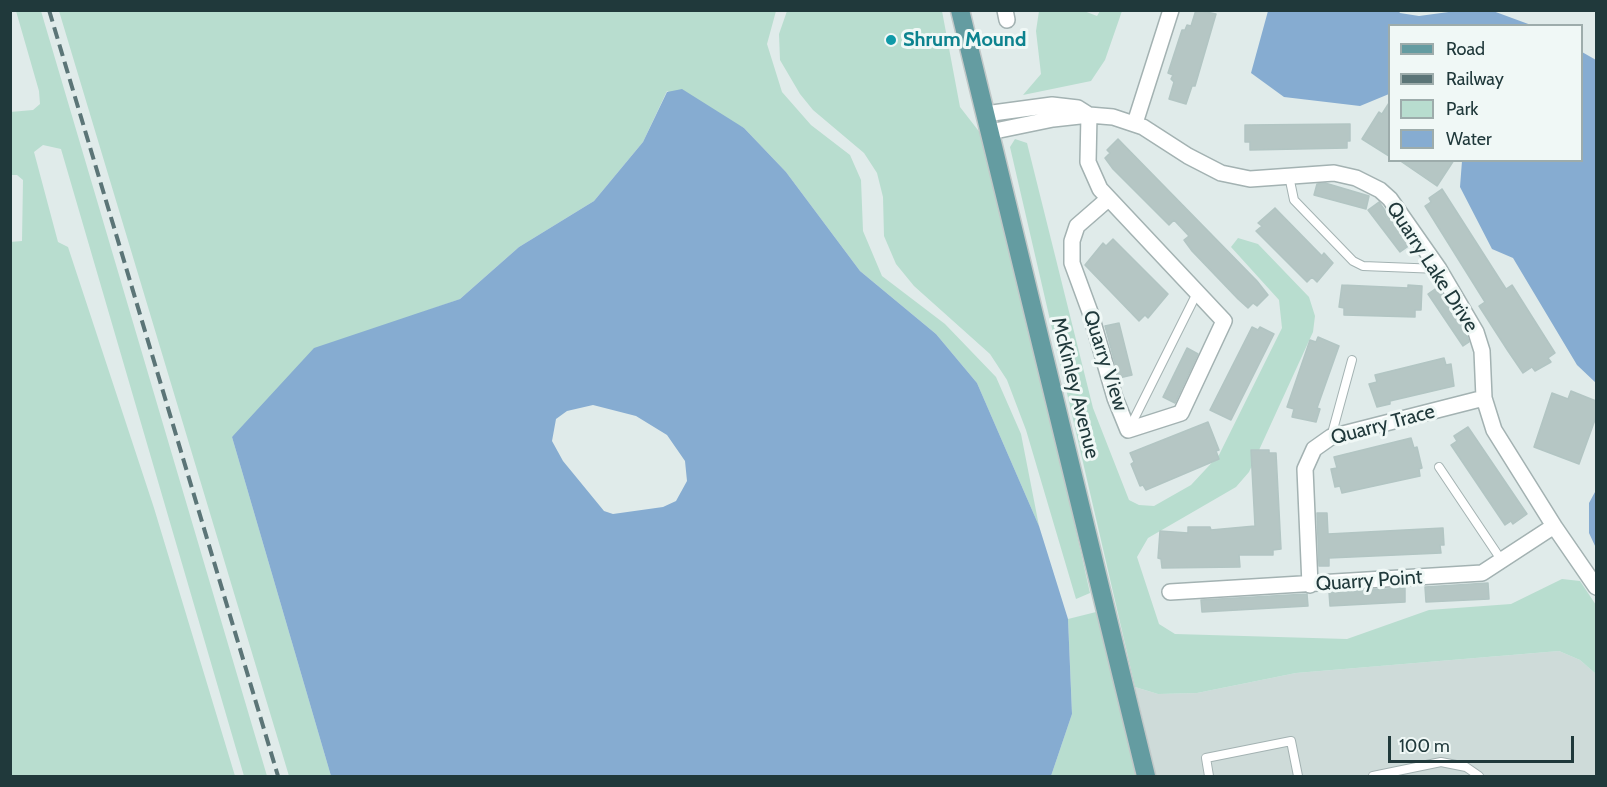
<!DOCTYPE html>
<style>
body{margin:0}
#map{position:relative;width:1607px;height:787px;overflow:hidden;background:#e0ebea;font-family:Cabin,sans-serif}
canvas{display:block}
.frame{position:absolute;inset:0;border:12px solid #20393b;pointer-events:none}
.legend{position:absolute;left:1388px;top:24px;width:195px;height:138px;box-sizing:border-box;background:#f0f8f6;border:2px solid #9dacab;margin:0;padding:8px 10px;list-style:none;font-size:18px;color:#20393b}
.legend li{display:flex;align-items:center;gap:12px;height:30px}
.legend b{width:30px;border:2px solid #9dacab}
.scale{position:absolute;left:1388px;top:736px;width:186px;height:27px;box-sizing:border-box;border:3px solid #20393b;border-top:0;padding-left:8px;font-size:18px;line-height:21px;white-space:nowrap;color:#20393b;-webkit-text-stroke:4px #f0f8f6;paint-order:stroke}
</style>
<div id="map">
<canvas width="1607" height="787"></canvas>
<div class="frame"></div>
<ul class="legend">
<li><b style="height:8px;background:#649ca1"></b>Road</li>
<li><b style="height:8px;background:#5b7577"></b>Railway</li>
<li><b style="height:16px;background:#b8ddcf"></b>Park</li>
<li><b style="height:16px;background:#86acd1"></b>Water</li>
</ul>
<div class="scale">100 m</div>
</div>
<script>
const ctx = document.querySelector('canvas').getContext('2d');
ctx.lineJoin = 'round';
function fill(path, color) { ctx.fillStyle = color; ctx.fill(path, 'evenodd'); }
const toPath = rows => new Path2D(rows.map(r => 'M' + r).join(''));
function strokePath(path, color, width, dash) { ctx.strokeStyle = color; ctx.lineWidth = width; ctx.lineCap = dash ? 'butt' : 'round'; ctx.setLineDash(dash || []); ctx.stroke(path); }
function label(font, color, halo, rows, align = 'center') {
  ctx.font = font + ' Cabin,sans-serif'; ctx.lineWidth = 6; ctx.setLineDash([]); ctx.textBaseline = 'middle'; ctx.strokeStyle = halo; ctx.fillStyle = color; for (const [text, x, y, turn = 0] of rows) {
    ctx.save(); ctx.translate(x, y); ctx.rotate((+turn || 0) * Math.PI / 180); ctx.textAlign = isNaN(turn) ? turn : align; if (halo) ctx.strokeText(text, 0, 0); ctx.fillText(text, 0, 0); ctx.restore();
  }
}
const built = toPath([
 [1559,651,1580,660,1596,674,1596,776,1156,776,1135,687,1158,694,1197,693,1296,673]
]);
const green = toPath([
 [16,11,41,11,267,776,244,776,61,149,43,145,34,152,58,242,68,247,154,508,235,776,11,776,10,242,22,241,23,180,17,175,11,175,10,112,33,110,40,104,39,91],
 [59,11,776,11,767,44,782,92,811,125,850,155,861,180,863,231,882,276,945,324,996,377,1021,434,1039,526,977,383,936,334,860,271,786,172,744,128,667,91,643,142,594,201,519,247,460,299,395,322,232,437,331,776,289,776],
 [787,11,942,11,960,107,981,134,1043,383,1090,593,1076,599,1026,430,1007,380,990,354,914,286,896,264,884,236,883,197,877,173,864,153,813,110,800,94,780,60,779,34],
 [1039,11,1084,11,1097,16,1100,11,1122,11,1105,60,1091,81,1023,95,1041,74,1036,31],
 [1015,139,1027,143,1093,408,1129,500,1139,505,1154,506,1191,485,1219,455,1282,328,1279,300,1231,247,1238,238,1258,244,1309,297,1315,316,1313,332,1249,472,1236,487,1148,538,1137,557,1159,624,1175,634,1347,639,1429,610,1511,604,1562,579,1580,581,1596,605,1596,674,1580,660,1559,651,1296,673,1197,693,1158,694,1135,687,1010,147],
 [1096,612,1137,776,1051,776,1072,714,1068,619]
]);
const water = toPath([
 [1398,10,1400,13,1419,16,1456,11,1493,11,1531,25,1390,26,1389,94,1360,106,1284,97,1251,73,1268,11],
 [1582,52,1596,60,1596,383,1577,365,1513,258,1492,249,1460,187,1462,161,1582,160],
 [682,89,744,128,786,172,860,271,936,334,977,383,1039,526,1068,619,1072,714,1051,776,331,776,232,437,314,348,460,299,519,247,594,201,643,142,667,92],
 [593,405,636,416,667,435,685,461,687,481,676,501,663,507,613,514,604,511,563,461,552,441,556,419,567,411],
 [1595,492,1596,492,1596,548,1589,533,1589,503]
]);
const building = toPath([
 [1196,10,1216,14,1195,86,1192,86,1186,104,1169,99,1174,82,1171,79,1173,75,1168,73,1182,30,1185,30,1187,25,1191,26,1196,10],
 [1389,103,1389,156,1362,139,1379,112,1382,114,1389,103],
 [1350,124,1350,141,1347,141,1347,148,1250,150,1250,142,1245,142,1245,125,1350,124],
 [1118,139,1257,281,1268,295,1257,306,1253,303,1248,308,1238,299,1192,251,1184,240,1189,236,1174,220,1169,225,1113,169,1105,158,1110,153,1107,150,1118,139],
 [1399,160,1454,160,1437,186,1399,160],
 [1325,183,1369,196,1366,209,1314,195,1317,184,1325,183],
 [1442,189,1506,289,1512,285,1555,353,1548,358,1551,362,1535,371,1532,367,1523,373,1508,351,1479,306,1485,302,1425,206,1431,202,1429,198,1442,189],
 [1379,202,1410,245,1400,252,1368,210,1379,202],
 [1275,208,1322,256,1324,253,1333,263,1317,282,1312,277,1307,282,1256,231,1262,226,1258,223,1275,208],
 [1113,239,1168,294,1148,318,1145,315,1139,321,1085,265,1103,243,1106,246,1113,239],
 [1342,285,1408,288,1408,285,1422,286,1421,310,1415,310,1415,317,1344,315,1344,308,1339,307,1342,285],
 [1438,287,1467,336,1469,342,1463,346,1428,294,1438,287],
 [1119,323,1132,375,1119,378,1105,326,1119,323],
 [1252,327,1258,330,1260,327,1274,334,1231,420,1210,410,1252,327],
 [1318,337,1339,346,1317,408,1320,409,1316,422,1292,417,1294,409,1287,407,1310,340,1316,342,1318,337],
 [1187,348,1198,354,1175,403,1163,397,1187,348],
 [1444,358,1446,365,1451,364,1454,386,1390,401,1390,404,1377,407,1369,384,1377,382,1375,375,1444,358],
 [1571,391,1596,401,1596,417,1579,464,1534,447,1552,393,1568,399,1571,391],
 [1208,422,1219,450,1216,451,1219,459,1146,490,1143,485,1140,486,1131,464,1134,462,1130,453,1208,422],
 [1468,427,1527,514,1513,524,1511,521,1505,525,1451,445,1457,441,1454,436,1468,427],
 [1411,438,1414,448,1417,447,1422,468,1419,469,1420,476,1342,493,1340,486,1335,487,1331,469,1337,468,1334,457,1411,438],
 [1251,450,1269,450,1269,453,1276,453,1281,549,1273,550,1273,555,1239,555,1240,567,1162,568,1161,559,1158,558,1160,531,1188,533,1188,527,1210,527,1211,530,1255,526,1251,450],
 [1317,513,1327,513,1328,534,1443,528,1444,545,1440,545,1441,553,1329,558,1329,566,1319,566,1317,513],
 [1488,583,1489,599,1426,602,1425,587,1488,583],
 [1405,588,1405,602,1330,606,1329,592,1405,588],
 [1307,594,1308,606,1202,612,1201,600,1307,594]
]);
const service = toPath([
 [1289,176,1294,200,1353,261,1363,266,1439,269],
 [1129,429,1197,293],
 [1331,437,1352,360],
 [1439,467,1502,561],
 [1209,776,1206,758,1291,741,1298,776],
 [1373,776,1441,762,1466,767,1479,776]
]);
const minor = toPath([
 [1005,10,1007,20],
 [985,114,1052,105,1078,108,1089,115],
 [1089,115,1088,162,1100,189,1224,321,1181,413,1128,430,1115,398,1090,312,1072,263,1072,241,1077,226,1108,199],
 [1135,123,1171,10],
 [990,132,1053,119,1089,115,1113,117,1143,127,1188,156,1221,173,1250,179,1334,173,1356,178,1380,190,1390,199,1439,269,1476,332,1482,351,1484,398,1494,430,1554,526,1596,587],
 [1310,585,1305,469,1314,449,1331,437,1484,398],
 [1170,592,1482,573,1554,526]
]);
const primary = toPath([
 [960,10,1146,776]
]);
const rail = toPath([
 [49,10,278,776]
]);
const markers = [
 [891,40,6,"#0f9aa8"]
];
const cultureNames = [
 ["Shrum Mound",903,40]
];
const streetNames = [
 ["Quarry Lake Drive",1432,267,57],
 ["Quarry View",1105,361,72],
 ["McKinley Avenue",1075,388,76],
 ["Quarry Trace",1383,425,-15],
 ["Quarry Point",1369,581,-4]
];
fill(built, '#cedbd9');
fill(green, '#b8ddcf');
fill(water, '#86acd1');
fill(building, '#b5c6c4');
strokePath(building, '#b2c5c3', 1.5);
strokePath(service, '#a3b2b2', 10);
strokePath(minor, '#a3b2b2', 18);
strokePath(primary, '#c1c8c8', 21);
strokePath(service, '#fff', 8);
strokePath(minor, '#fff', 15);
strokePath(primary, '#649ca1', 18);
strokePath(rail, '#5b7577', 4, [12, 6]);
for (const [x, y, r, color] of markers) { const dot = new Path2D(); dot.arc(x, y, r, 0, 2 * Math.PI); ctx.fillStyle = color; ctx.fill(dot); strokePath(dot, '#f0f8f6', 2); }
label('bold 20px', '#0d838f', '#f0f8f6', cultureNames, 'left');
label('20px', '#20393b', '#f0f8f6', streetNames);
</script>
